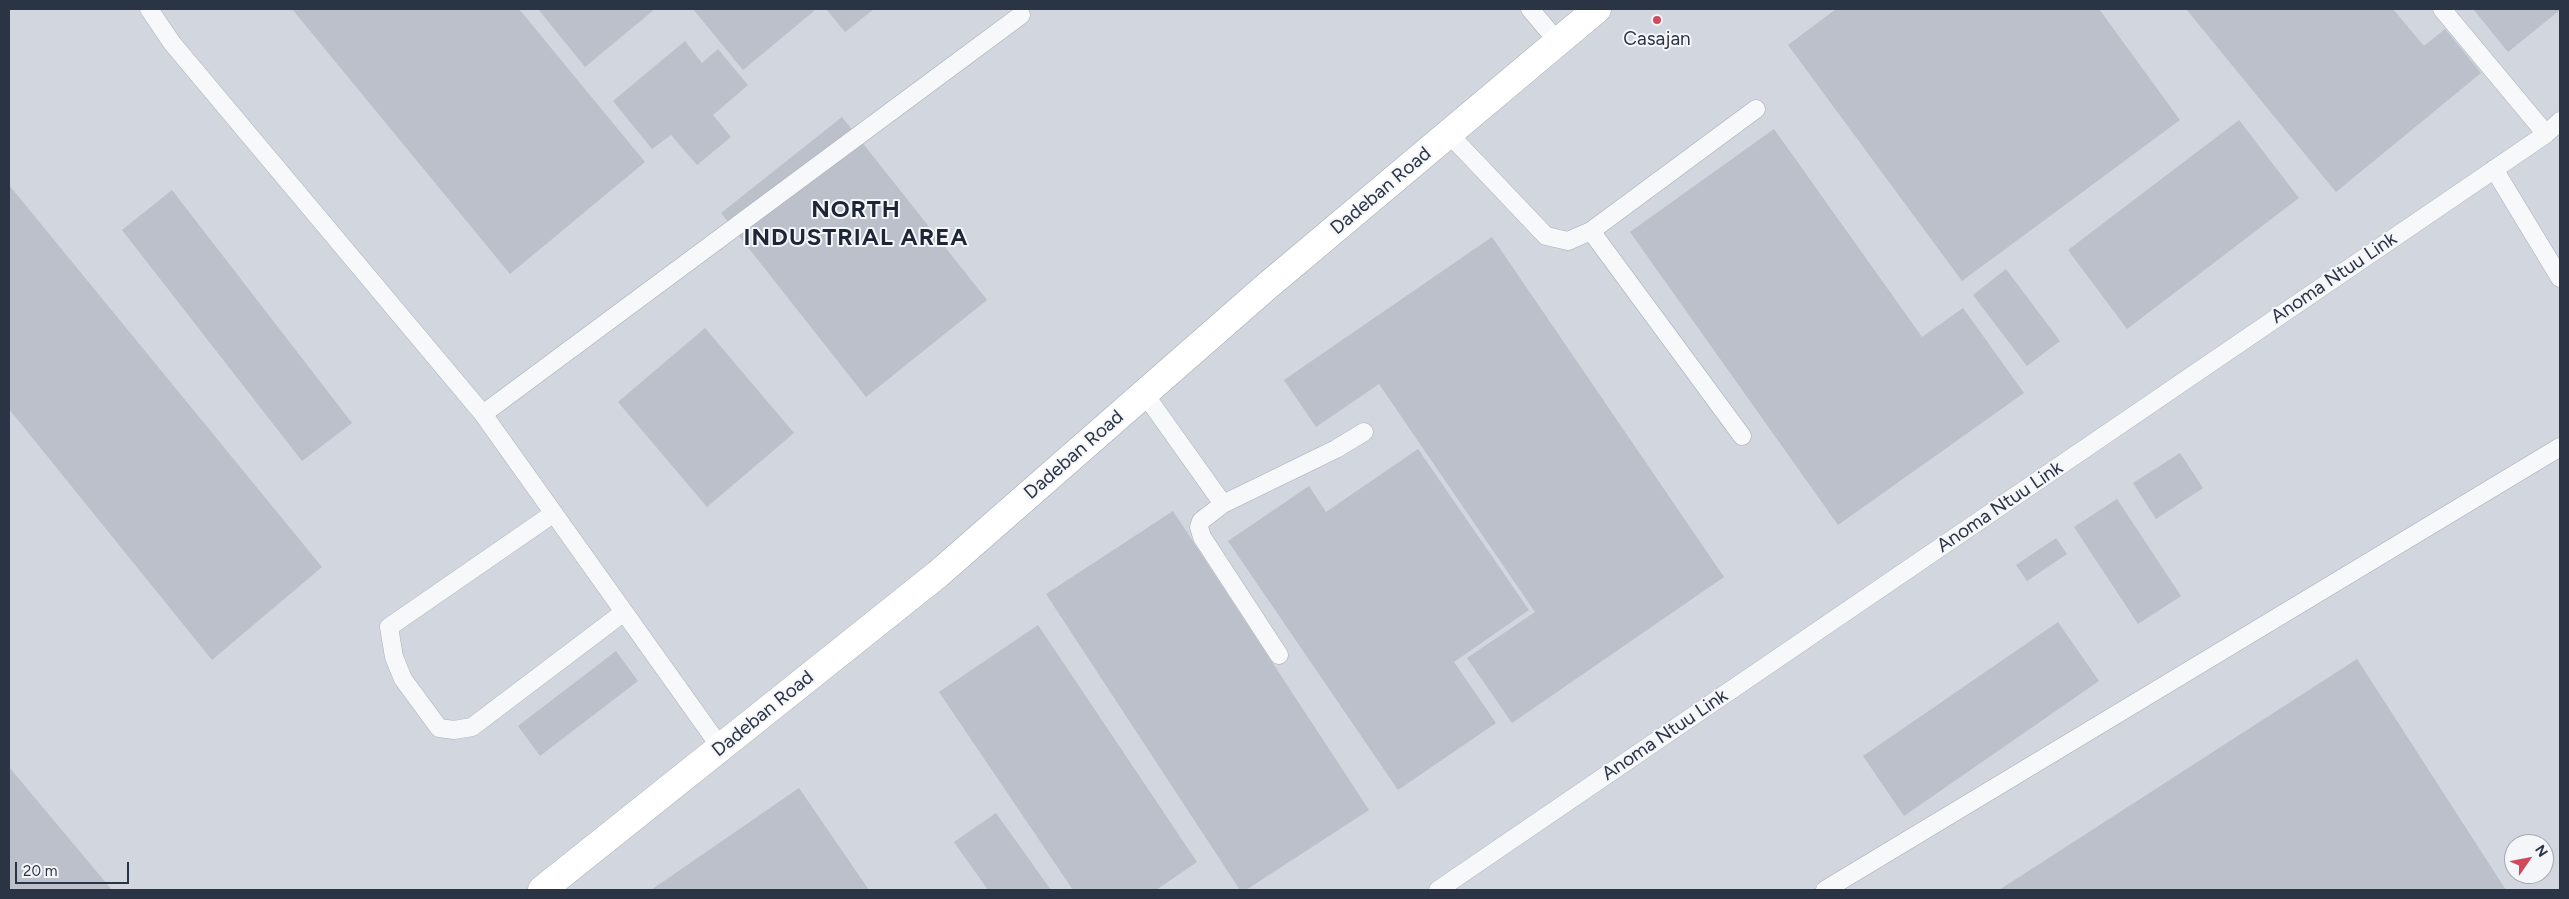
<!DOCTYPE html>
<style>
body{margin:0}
#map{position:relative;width:2569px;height:899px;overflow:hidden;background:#e4e7ec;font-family:Figtree,sans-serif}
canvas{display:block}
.frame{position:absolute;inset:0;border:10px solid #2b3445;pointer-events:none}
.north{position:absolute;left:2504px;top:834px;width:50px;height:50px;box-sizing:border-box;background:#f4f6f9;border:1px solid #a4a8b1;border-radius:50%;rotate:57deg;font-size:14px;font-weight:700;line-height:20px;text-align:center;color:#2b3445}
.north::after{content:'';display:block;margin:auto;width:18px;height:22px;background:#d1495b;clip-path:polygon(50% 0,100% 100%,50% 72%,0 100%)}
.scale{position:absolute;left:15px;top:862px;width:114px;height:22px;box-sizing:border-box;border:2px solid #2b3445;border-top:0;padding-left:6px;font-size:15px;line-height:18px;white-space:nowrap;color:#2b3445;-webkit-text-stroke:4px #f4f6f9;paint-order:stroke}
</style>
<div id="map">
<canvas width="2569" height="899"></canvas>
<div class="frame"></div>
<div class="north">N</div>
<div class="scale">20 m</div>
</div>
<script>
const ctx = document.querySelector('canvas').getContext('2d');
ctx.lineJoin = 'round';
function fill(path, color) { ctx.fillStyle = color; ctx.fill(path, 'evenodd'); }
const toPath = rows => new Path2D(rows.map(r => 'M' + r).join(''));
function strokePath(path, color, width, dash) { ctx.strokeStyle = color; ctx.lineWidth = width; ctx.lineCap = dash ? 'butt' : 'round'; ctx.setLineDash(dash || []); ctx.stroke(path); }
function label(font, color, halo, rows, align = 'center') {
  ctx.font = font + ' Figtree,sans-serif'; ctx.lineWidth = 4; ctx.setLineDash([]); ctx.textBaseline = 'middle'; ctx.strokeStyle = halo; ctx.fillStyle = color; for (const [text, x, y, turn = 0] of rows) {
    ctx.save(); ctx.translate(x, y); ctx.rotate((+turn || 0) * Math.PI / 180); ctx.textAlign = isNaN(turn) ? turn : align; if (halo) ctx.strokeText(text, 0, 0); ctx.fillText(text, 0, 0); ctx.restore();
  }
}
const built = toPath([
 [9,9,2560,9,2560,890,9,890],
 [2514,844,2544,844,2544,874,2514,874]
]);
const building = toPath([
 [292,9,519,9,645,162,510,274],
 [538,9,655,9,585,67],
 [693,9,812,9,814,11,743,70],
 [826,9,874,9,845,32],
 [1836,9,2099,9,2180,120,1962,281,1788,45],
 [2186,9,2393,9,2424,46,2445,29,2481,73,2336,192],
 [2473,9,2560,9,2560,10,2508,52],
 [685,41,702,63,718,49,748,85,713,115,731,137,697,165,671,135,652,149,613,101],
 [842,117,987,300,866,397,721,213],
 [2239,120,2299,198,2127,329,2068,250],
 [1774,129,1922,337,1963,308,2024,393,1838,525,1630,232],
 [9,185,322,567,212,660,9,409],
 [172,190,352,423,302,461,122,230],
 [1492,237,1724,577,1512,723,1467,658,1535,612,1379,384,1316,427,1284,380],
 [2006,269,2060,341,2027,366,1973,295],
 [705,328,794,433,707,507,618,402],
 [1418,449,1529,610,1454,662,1496,723,1398,790,1228,541,1309,486,1326,512],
 [2180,453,2203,488,2156,519,2133,483],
 [2117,499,2181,596,2138,624,2074,527],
 [1173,511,1369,810,1246,890,1240,890,1046,594],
 [2056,538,2067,554,2027,581,2016,565],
 [2058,622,2099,681,1904,816,1863,756],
 [1038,625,1197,862,1156,890,1073,890,939,692],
 [616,651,638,681,540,756,518,726],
 [2357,659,2506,890,1999,890],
 [9,767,112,890,9,890],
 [799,788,869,890,651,890],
 [996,813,1051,890,988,890,954,842]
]);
const lane = toPath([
 [149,9,172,43,483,414,721,748],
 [1530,9,1558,42],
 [2442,9,2546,134],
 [1449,134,1546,236,1568,241,1591,231,1756,109],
 [2494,169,2560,278],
 [1591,231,1742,436],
 [1144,393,1223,504],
 [483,414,1021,15],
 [554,513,389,627,394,657,403,679,439,728,454,730,472,727,624,612],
 [1279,655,1202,537,1199,527,1201,521,1223,504,1336,449,1364,432],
 [1438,890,2546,134,2560,121],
 [1825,890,2560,447]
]);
const secondary = toPath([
 [542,890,938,574,1266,287,1597,9]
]);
const markers = [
 [1657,20,5,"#d1495b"]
];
const poiNames = [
 ["Casajan",1657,39]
];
const streetNames = [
 ["Dadeban Road",1381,191,-40],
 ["Anoma Ntuu Link",2334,278,-34],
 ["Dadeban Road",1074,455,-41],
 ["Anoma Ntuu Link",2000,507,-34],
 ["Dadeban Road",763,714,-39],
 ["Anoma Ntuu Link",1665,735,-34]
];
const districtNames = [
 ["NORTH",856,210],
 ["INDUSTRIAL AREA",856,238]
];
fill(built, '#d2d6de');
fill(building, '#bbc0ca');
strokePath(lane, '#a9aeb7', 19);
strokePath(secondary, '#a9aeb7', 29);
strokePath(lane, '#f7f8fa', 18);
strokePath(secondary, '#fff', 28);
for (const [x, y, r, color] of markers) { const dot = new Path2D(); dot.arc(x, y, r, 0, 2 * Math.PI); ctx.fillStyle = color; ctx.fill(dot); strokePath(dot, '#f4f6f9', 2); }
label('19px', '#2b3445', '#f4f6f9', poiNames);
label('19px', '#2b3445', '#f4f6f9', streetNames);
ctx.letterSpacing = '1px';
label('bold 24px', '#1d2536', '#f4f6f9', districtNames);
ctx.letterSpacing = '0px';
</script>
